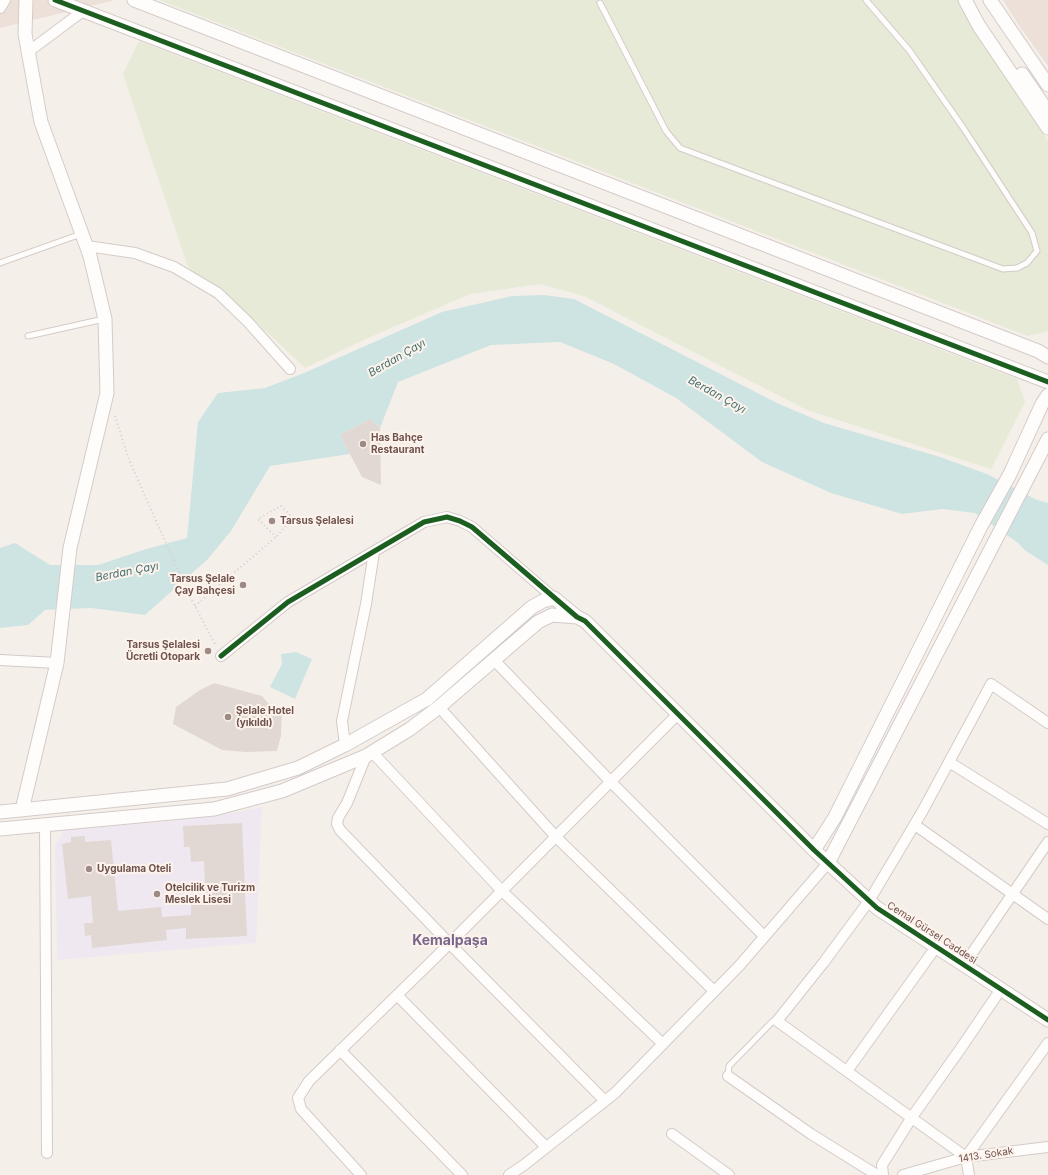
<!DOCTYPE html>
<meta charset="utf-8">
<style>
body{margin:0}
canvas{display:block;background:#f5efea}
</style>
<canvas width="1048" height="1175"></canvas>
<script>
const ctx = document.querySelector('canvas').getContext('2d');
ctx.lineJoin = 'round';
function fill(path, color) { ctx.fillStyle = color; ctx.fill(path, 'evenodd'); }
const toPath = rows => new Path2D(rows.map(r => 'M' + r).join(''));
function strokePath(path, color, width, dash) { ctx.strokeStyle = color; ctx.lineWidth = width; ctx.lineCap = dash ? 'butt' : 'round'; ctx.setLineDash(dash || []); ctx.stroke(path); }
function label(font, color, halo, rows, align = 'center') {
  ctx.font = font + ' Inter,sans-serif'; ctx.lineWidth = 4; ctx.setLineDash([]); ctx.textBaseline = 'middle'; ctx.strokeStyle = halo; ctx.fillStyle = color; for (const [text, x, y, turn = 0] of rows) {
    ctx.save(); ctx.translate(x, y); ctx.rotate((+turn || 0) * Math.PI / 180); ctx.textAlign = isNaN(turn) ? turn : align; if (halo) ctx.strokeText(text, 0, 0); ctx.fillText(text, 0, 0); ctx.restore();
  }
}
const residential = toPath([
 [0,0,115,0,0,28],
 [1003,0,1048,0,1048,66,1018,24]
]);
const education = toPath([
 [262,807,256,943,57,960,55,846,64,830,174,821,232,813]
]);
const green = toPath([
 [159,0,958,0,1048,141,1048,331,1028,336],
 [139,41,1017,379,1025,402,991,469,807,410,584,296,540,284,470,294,368,338,305,368,256,322,188,267,123,74]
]);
const water = toPath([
 [544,295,574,299,779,404,824,423,940,457,987,474,1035,499,1048,503,1048,565,1026,551,1017,542,975,513,942,509,902,514,831,493,762,462,676,398,614,364,560,342,491,345,398,382,380,428,371,419,340,435,350,454,270,466,231,531,208,559,145,615,91,608,45,610,28,625,0,628,0,548,15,543,50,565,98,565,143,550,187,538,198,422,218,393,265,388,304,373,442,312,512,296],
 [296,652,312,659,295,699,270,687,282,664,281,654]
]);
const building = toPath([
 [371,419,380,428,381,485,362,477,340,435],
 [214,683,262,696,273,709,282,710,281,736,277,751,246,752,222,750,173,724,176,707,200,690],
 [242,823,247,936,186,939,186,928,166,930,167,940,92,948,91,935,85,936,84,923,93,923,91,896,68,899,62,844,71,842,71,837,85,836,85,842,111,840,118,911,161,907,162,917,191,915,191,903,206,902,204,861,191,862,190,847,184,847,183,826]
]);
const path = toPath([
 [115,416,129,460,188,593,216,646],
 [195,606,276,537,293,518,281,506,258,519,276,537]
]);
const service = toPath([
 [600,3,666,131,680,148,1003,269,1017,268,1027,263,1037,251,1032,233,964,129,909,50,866,0],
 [0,263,81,234],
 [28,336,104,319],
 [728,1076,729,1066,773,1021,777,1021]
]);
const minor = toPath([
 [0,8,5,0],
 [28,52,83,11],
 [87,246,135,253,174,267,218,293,248,322,290,369],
 [221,656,288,602,424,522,447,517,460,521,472,527,554,598],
 [0,660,57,663],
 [494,660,611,782,764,936],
 [439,707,556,837,714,991],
 [1048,723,991,684,922,812,869,901,824,962,777,1021,966,1157,1048,1043],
 [345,745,342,721,366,604,374,552],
 [372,752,502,891,663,1044],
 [366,756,347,803,338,818,337,824,340,830,450,944,605,1101],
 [949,762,1048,824],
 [915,825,1048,919],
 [45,826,47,1153],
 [964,965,1048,842],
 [397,995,546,1147],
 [340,1050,462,1175],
 [847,1071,936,947],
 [728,1076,811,1134,877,1175],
 [672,1134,729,1175],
 [966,1157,969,1175],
 [361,1175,301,1109,298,1098,309,1081,436,957,678,714],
 [509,1175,524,1165,615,1093,740,965,828,863],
 [883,1175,882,1165,912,1117,961,1048,1001,989],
 [903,1175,966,1157,1048,1147]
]);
const tertiary = toPath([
 [55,0,1048,382],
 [134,0,1038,351,1048,357],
 [965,0,979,26,1048,128],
 [990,0,1048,85],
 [1022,74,1048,112],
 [22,810,57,663,70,548,107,393,105,319,90,256,41,122,25,34,26,0],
 [0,812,227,789,298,768,345,745,427,699,532,607,543,601,554,598,577,617,585,621,814,850,877,908,1048,1020],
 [0,829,214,809,282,791,366,756,410,729,439,707,538,622,552,615,577,617],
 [814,850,835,817,981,526,1010,474,1042,404,1048,395],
 [828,863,1048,439]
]);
const cycleway = toPath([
 [55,0,1048,382],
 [221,656,288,602,424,522,447,517,460,521,472,527,577,617,585,621,814,850,877,908,1048,1020]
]);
const markers = [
 [363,444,4,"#9e8a85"],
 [272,521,4,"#9e8a85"],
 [243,585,4,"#9e8a85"],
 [208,651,4,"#9e8a85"],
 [228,717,4,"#9e8a85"],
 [89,869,4,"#9e8a85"],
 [157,894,4,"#9e8a85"]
];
const poiNames = [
 ["Has Bahçe",371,438],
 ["Restaurant",371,450],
 ["Tarsus Şelalesi",280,521],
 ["Tarsus Şelale",235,579,"right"],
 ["Çay Bahçesi",235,591,"right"],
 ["Tarsus Şelalesi",200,645,"right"],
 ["Ücretli Otopark",200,657,"right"],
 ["Şelale Hotel",236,711],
 ["(yıkıldı)",236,723],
 ["Uygulama Oteli",97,869],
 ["Otelcilik ve Turizm",165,888],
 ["Meslek Lisesi",165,900]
];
const streetNames = [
 ["Cemal Gürsel Caddesi",932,933,33],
 ["1413. Sokak",986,1155,-9]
];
const waterNames = [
 ["Berdan Çayı",397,358,-30],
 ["Berdan Çayı",717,395,29],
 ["Berdan Çayı",127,572,-11]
];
const districtNames = [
 ["Kemalpaşa",450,941]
];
fill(residential, '#ede0d9');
fill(education, '#f0e8f1');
fill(green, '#e6ead7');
fill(water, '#cee4e2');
fill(building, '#e1d7d3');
strokePath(service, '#d4cbc8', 7);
strokePath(minor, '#d4cbc8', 12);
strokePath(tertiary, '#d4cbc8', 15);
strokePath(path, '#d6cdcb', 2, [1, 3]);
strokePath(service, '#fefdfc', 5);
strokePath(minor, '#fefdfc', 10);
strokePath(tertiary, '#fefdfc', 13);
strokePath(cycleway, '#1b5e20', 5);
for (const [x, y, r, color] of markers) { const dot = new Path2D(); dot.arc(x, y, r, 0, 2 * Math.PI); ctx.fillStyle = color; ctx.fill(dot); strokePath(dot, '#fdf3ec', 1.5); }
label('bold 10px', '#6f534e', '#fdf3ec', poiNames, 'left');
label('10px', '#6f534e', '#fdf3ec', streetNames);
label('italic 11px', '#447271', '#fdf3ec', waterNames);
label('bold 14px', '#78668c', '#fdf3ec', districtNames);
</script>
